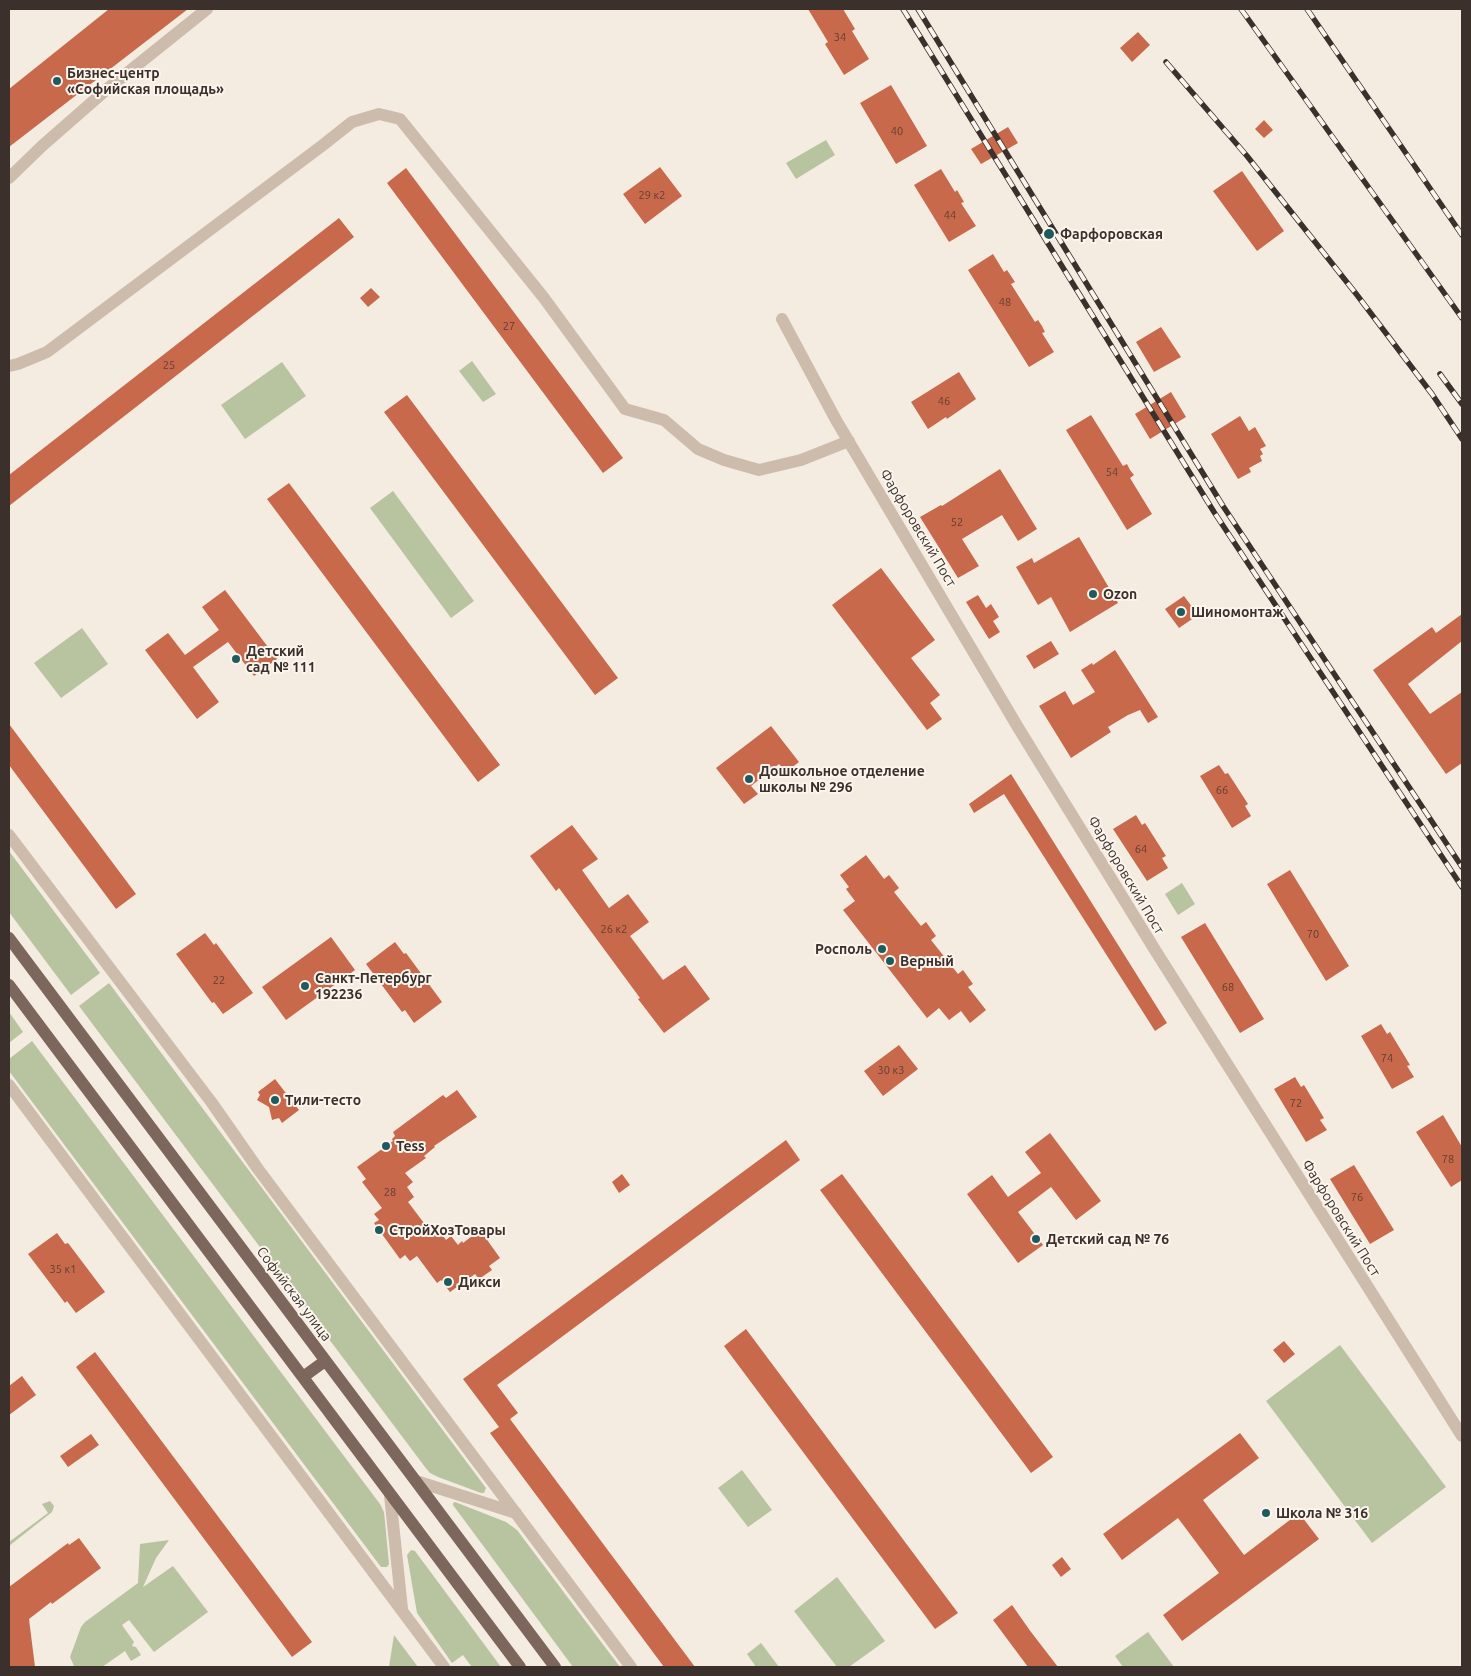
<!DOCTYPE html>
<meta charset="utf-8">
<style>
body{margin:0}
#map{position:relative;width:1471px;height:1676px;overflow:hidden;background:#f4ebe1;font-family:Ubuntu,sans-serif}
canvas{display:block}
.frame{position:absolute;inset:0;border:10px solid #3b302b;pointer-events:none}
</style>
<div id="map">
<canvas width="1471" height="1676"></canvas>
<div class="frame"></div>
</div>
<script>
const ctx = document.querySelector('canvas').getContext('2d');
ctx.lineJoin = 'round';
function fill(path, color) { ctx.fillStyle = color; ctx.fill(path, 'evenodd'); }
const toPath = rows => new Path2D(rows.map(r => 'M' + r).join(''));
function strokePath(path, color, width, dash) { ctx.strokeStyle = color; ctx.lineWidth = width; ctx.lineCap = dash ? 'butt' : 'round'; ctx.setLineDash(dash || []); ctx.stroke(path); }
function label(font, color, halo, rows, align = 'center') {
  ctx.font = font + ' Ubuntu,sans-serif'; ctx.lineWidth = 4; ctx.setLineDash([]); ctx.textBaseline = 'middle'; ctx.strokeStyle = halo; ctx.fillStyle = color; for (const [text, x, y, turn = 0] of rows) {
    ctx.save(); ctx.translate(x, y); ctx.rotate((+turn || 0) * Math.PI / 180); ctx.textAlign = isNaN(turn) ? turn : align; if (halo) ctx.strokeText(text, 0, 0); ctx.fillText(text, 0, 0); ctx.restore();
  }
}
const green = toPath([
 [826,140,835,155,796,179,786,163],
 [472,361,496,394,483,402,459,371],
 [282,362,306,396,245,439,221,405],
 [393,491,474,601,451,618,370,508],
 [82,628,108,664,61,698,34,663],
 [9,851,100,973,71,995,9,912],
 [1182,883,1195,904,1178,915,1165,894],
 [109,983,486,1488,484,1493,481,1493,438,1477,430,1473,425,1467,79,1006],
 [9,1012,23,1032,9,1043],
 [32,1041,380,1504,384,1512,385,1522,389,1564,387,1567,381,1567,9,1071,9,1059],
 [1340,1345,1446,1487,1372,1543,1266,1401],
 [742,1470,772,1510,748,1527,718,1488],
 [50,1501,54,1506,52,1512,9,1546,9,1542,48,1513,42,1504],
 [455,1502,506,1522,517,1530,620,1667,573,1667,453,1505,453,1503],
 [169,1540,156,1558,143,1587,173,1566,208,1612,154,1652,129,1620,122,1625,134,1642,132,1646,136,1647,141,1655,131,1661,125,1651,102,1667,76,1667,74,1666,70,1657,81,1627,85,1622,138,1583,140,1544],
 [411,1550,415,1551,501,1667,472,1667,463,1655,452,1663,417,1613,407,1555],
 [837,1577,885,1641,849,1667,837,1667,794,1611],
 [1148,1632,1174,1667,1123,1667,1115,1656],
 [394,1635,418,1667,389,1667],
 [761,1643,779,1667,756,1667,747,1654]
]);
const building = toPath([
 [109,9,188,9,9,147,9,89],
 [808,9,843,9,855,29,852,31,869,59,844,75,825,44,828,42],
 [1138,32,1150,45,1132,62,1120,48],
 [891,85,927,146,896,164,860,103],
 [1264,120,1273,130,1264,138,1255,129],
 [1008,127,1018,143,981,164,971,149],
 [660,167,682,196,645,224,623,194],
 [406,168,623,458,603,473,387,183],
 [941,169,955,192,957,190,964,202,961,203,976,226,949,242,914,185],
 [1242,171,1284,231,1257,251,1213,191],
 [339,218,354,237,9,506,9,475],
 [993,254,1004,272,1007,270,1015,282,1011,284,1035,322,1038,320,1042,326,1045,332,1042,333,1054,352,1029,367,968,270],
 [371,288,380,297,368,307,360,298],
 [1161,327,1181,357,1154,372,1136,342],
 [959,372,976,399,947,419,946,417,928,429,911,402],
 [1171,392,1186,417,1150,439,1135,414],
 [407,395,618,678,595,695,384,412],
 [1091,415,1123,466,1127,464,1130,470,1134,475,1130,478,1152,514,1127,530,1066,430],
 [1240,416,1249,431,1255,427,1266,446,1260,449,1263,454,1260,456,1262,461,1249,468,1251,472,1238,479,1211,434],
 [1000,469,1037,529,1018,541,1002,515,962,539,979,566,958,578,920,517,941,505,942,506],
 [289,483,500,765,478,782,267,499],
 [1079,537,1118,603,1070,632,1051,597,1038,605,1016,567,1032,558,1034,563],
 [881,568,935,640,911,658,940,695,930,703,942,719,927,730,832,605],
 [225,590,277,659,254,676,228,642,193,667,219,702,197,719,145,650,168,633,185,655,219,630,202,607],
 [978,595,986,608,991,604,999,617,993,621,1000,632,989,639,966,602],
 [1184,596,1198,615,1179,628,1165,609],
 [1462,614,1462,641,1408,684,1430,714,1462,692,1462,763,1446,774,1373,670,1432,627,1436,633],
 [1051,641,1059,654,1034,669,1026,656],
 [1115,650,1158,717,1148,723,1140,710,1128,715,1108,727,1111,732,1071,758,1039,706,1065,691,1073,705,1095,692,1081,670,1092,663,1093,665],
 [9,724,136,894,116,909,9,765],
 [771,726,799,762,786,772,779,764,751,786,758,794,744,804,716,768],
 [1219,765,1225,774,1228,773,1248,804,1245,806,1251,816,1232,828,1200,776],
 [1011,774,1167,1023,1155,1031,1004,794,974,813,969,804],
 [1136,815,1142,825,1145,823,1166,856,1162,858,1168,868,1147,881,1113,829],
 [572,825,598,859,582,870,609,908,628,894,649,922,630,936,663,980,685,965,710,999,664,1033,638,999,640,998,559,888,556,891,530,856],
 [866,855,884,879,889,875,899,888,894,892,921,926,926,922,936,936,931,940,958,974,963,970,973,984,968,987,986,1010,970,1023,961,1011,949,1020,939,1008,927,1018,843,910,855,901,846,889,849,887,840,875],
 [1290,870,1349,966,1326,981,1267,884],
 [1205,923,1264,1019,1240,1033,1181,937],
 [205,933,214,945,216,943,253,993,223,1014,214,1002,212,1003,176,954],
 [331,937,355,970,286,1020,262,987],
 [395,942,404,954,406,953,442,1002,414,1023,405,1010,402,1012,366,964],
 [1381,1024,1387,1034,1390,1032,1410,1065,1407,1066,1414,1077,1392,1089,1361,1036],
 [899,1045,918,1069,883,1096,864,1071],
 [1295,1077,1301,1087,1304,1085,1324,1118,1320,1120,1327,1130,1306,1142,1274,1089],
 [275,1079,299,1110,282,1123,279,1118,272,1120,269,1107,257,1100,260,1095,258,1092],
 [457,1090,477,1117,434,1146,435,1147,424,1156,426,1158,405,1173,413,1182,407,1187,414,1197,408,1202,430,1231,437,1227,446,1240,451,1236,458,1245,462,1241,463,1243,480,1230,500,1258,489,1266,492,1270,479,1279,475,1274,450,1292,441,1280,437,1283,417,1256,410,1261,405,1255,400,1259,379,1230,374,1223,379,1220,374,1214,382,1208,362,1182,366,1179,357,1167,393,1141,392,1139,395,1136,393,1132,443,1095,446,1098],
 [1443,1115,1462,1147,1462,1180,1451,1187,1416,1132],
 [1050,1133,1101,1201,1076,1220,1051,1187,1018,1212,1043,1245,1018,1263,967,1194,992,1175,1008,1197,1041,1173,1025,1152],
 [786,1140,800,1160,497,1385,518,1413,510,1419,695,1667,664,1667,490,1433,499,1427,463,1379],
 [1354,1165,1394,1230,1370,1244,1330,1179],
 [622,1174,630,1185,619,1193,612,1182],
 [842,1174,1053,1457,1031,1473,820,1190],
 [57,1233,65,1244,68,1243,105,1292,76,1313,67,1301,65,1303,28,1254],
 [746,1329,958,1613,935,1629,724,1346],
 [1284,1341,1295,1354,1284,1363,1273,1350],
 [95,1352,312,1642,292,1657,76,1367],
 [22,1376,36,1395,9,1415,9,1386],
 [1240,1433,1259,1458,1203,1500,1244,1555,1299,1513,1319,1539,1182,1641,1163,1615,1219,1573,1178,1518,1122,1560,1103,1534],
 [91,1434,99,1445,68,1467,60,1456],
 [79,1538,101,1568,52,1604,51,1602,29,1619,35,1667,9,1667,9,1587,68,1543,69,1545],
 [1062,1557,1071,1569,1061,1577,1052,1565],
 [1012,1605,1031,1632,1058,1667,1028,1667,993,1620]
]);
const minor = toPath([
 [9,178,42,146,106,90,207,9],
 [782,319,836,420,1019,729,1155,950,1462,1436],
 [9,366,18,364,47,352,323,145,352,122,379,114,400,119,544,298,625,409,664,420,698,449,724,460,759,470,801,460,849,441],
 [9,835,212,1103,258,1169,631,1667],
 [9,1085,444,1667],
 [416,1481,516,1513],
 [390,1495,402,1609]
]);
const major = toPath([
 [9,938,555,1667],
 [9,985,520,1667],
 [303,1377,325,1361]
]);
const rail = toPath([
 [903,9,1214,512,1462,887],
 [918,9,1223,506,1462,867],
 [1241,9,1462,318],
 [1307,9,1462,235],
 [1166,62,1247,156,1357,295,1432,394,1462,439],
 [1440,374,1462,404]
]);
const markers = [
 [57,81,5,"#1f5a5e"],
 [1049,234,6,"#1f5a5e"],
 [1093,594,5,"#1f5a5e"],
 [1181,612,5,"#1f5a5e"],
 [236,659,5,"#1f5a5e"],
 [749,779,5,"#1f5a5e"],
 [882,949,5,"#1f5a5e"],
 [890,961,5,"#1f5a5e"],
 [305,986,5,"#1f5a5e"],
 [275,1100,5,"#1f5a5e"],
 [386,1146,5,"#1f5a5e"],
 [379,1230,5,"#1f5a5e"],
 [1036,1239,5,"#1f5a5e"],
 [448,1282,5,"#1f5a5e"],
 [1266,1513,5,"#1f5a5e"]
];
const numberNames = [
 ["34",840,37],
 ["40",897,131],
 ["29 к2",652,195],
 ["44",950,215],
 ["48",1005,302],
 ["27",509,326],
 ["25",169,365],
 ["46",944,401],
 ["54",1112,472],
 ["52",957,522],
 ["66",1222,790],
 ["64",1141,849],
 ["26 к2",614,929],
 ["70",1313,934],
 ["22",219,980],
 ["68",1228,987],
 ["74",1387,1058],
 ["30 к3",891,1070],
 ["72",1296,1103],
 ["78",1448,1159],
 ["28",390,1192],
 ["76",1357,1197],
 ["35 к1",63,1269]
];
const poiNames = [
 ["Бизнес-центр",67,73],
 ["«Софийская площадь»",67,89],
 ["Фарфоровская",1060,234],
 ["Ozon",1103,594],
 ["Шиномонтаж",1191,612],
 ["Детский",246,651],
 ["сад № 111",246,667],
 ["Дошкольное отделение",759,771],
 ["школы № 296",759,787],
 ["Росполь",872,949,"right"],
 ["Верный",900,961],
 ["Санкт-Петербург",315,978],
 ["192236",315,994],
 ["Тили-тесто",285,1100],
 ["Tess",396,1146],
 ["СтройХозТовары",389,1230],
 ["Детский сад № 76",1046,1239],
 ["Дикси",458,1282],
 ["Школа № 316",1276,1513]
];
const streetNames = [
 ["Фарфоровский Пост",918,528,59],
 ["Фарфоровский Пост",1126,875,59],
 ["Фарфоровский Пост",1341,1218,58],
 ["Софийская улица",294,1294,53]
];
fill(green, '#b8c4a0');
fill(building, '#c8694b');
strokePath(minor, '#cdbbac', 12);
strokePath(major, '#7d675c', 12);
strokePath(rail, '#3b302b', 5.5);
strokePath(rail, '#fbf5ee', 4, [11]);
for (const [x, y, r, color] of markers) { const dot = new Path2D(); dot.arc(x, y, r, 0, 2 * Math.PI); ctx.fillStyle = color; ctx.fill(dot); strokePath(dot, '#fbf5ee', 2); }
label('11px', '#5e3e33', null, numberNames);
label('bold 14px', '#3b302b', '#fbf5ee', poiNames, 'left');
label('14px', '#3b302b', '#fbf5ee', streetNames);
</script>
